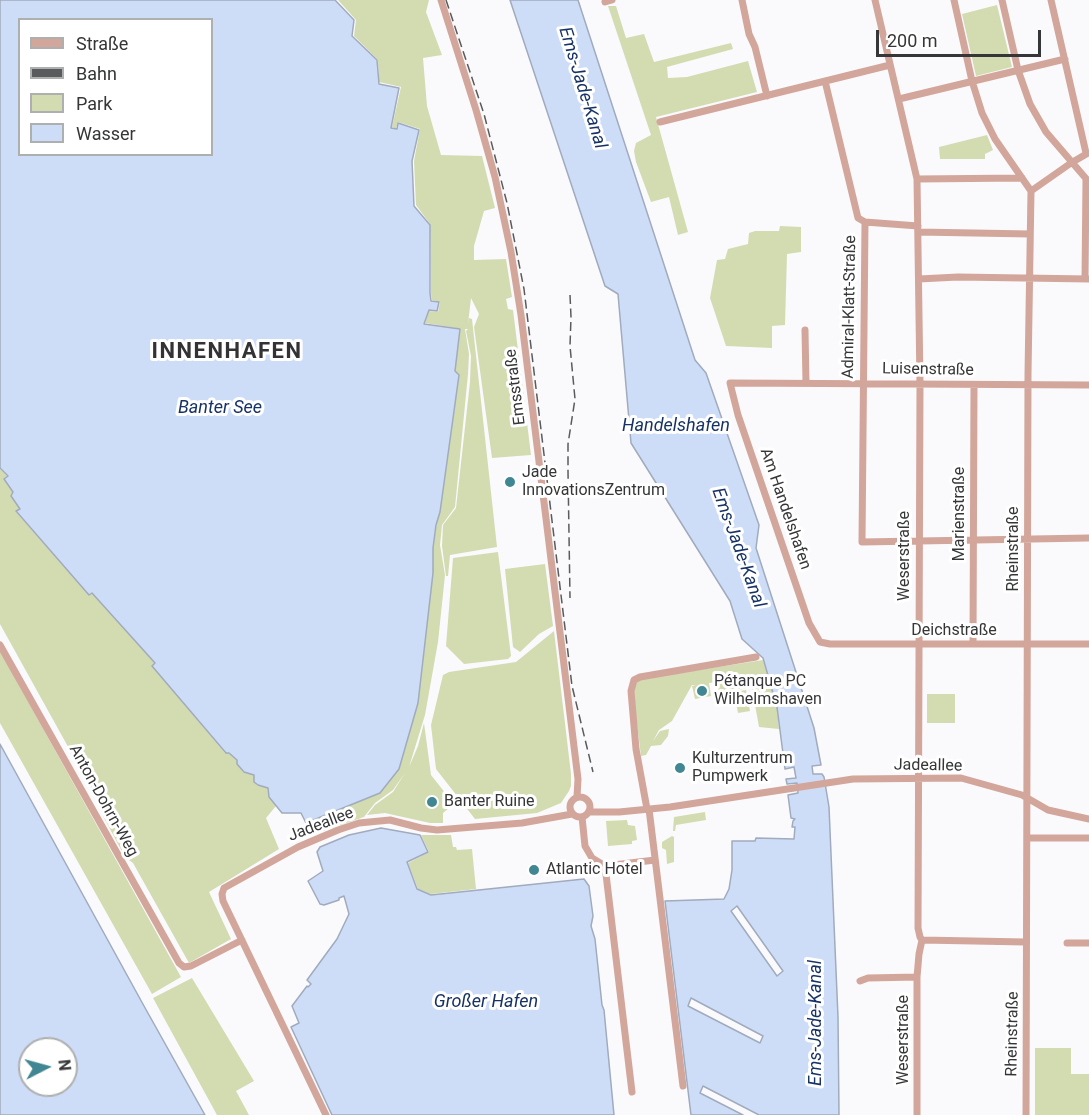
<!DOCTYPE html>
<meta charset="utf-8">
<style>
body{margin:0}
#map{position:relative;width:1089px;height:1115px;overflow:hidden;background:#fafafd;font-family:Roboto,sans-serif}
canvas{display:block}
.legend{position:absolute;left:18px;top:18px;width:195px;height:138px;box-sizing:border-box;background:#fff;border:2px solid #aeafaf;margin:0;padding:8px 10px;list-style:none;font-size:18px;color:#353637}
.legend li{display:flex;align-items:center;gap:12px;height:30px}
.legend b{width:30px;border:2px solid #aeafaf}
.north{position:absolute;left:18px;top:1037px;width:60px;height:60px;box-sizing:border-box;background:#fff;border:2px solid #aeafaf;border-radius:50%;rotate:84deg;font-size:16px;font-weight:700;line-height:24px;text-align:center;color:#353637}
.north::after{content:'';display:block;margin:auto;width:21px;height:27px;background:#418793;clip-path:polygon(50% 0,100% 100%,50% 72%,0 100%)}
.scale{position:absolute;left:876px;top:30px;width:165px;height:27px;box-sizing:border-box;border:3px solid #353637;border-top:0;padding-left:8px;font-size:18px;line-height:21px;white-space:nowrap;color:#353637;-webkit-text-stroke:4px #fff;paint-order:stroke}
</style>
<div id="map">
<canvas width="1089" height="1115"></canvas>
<ul class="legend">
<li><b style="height:8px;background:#d3a69b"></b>Straße</li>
<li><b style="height:8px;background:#5a5b5d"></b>Bahn</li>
<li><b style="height:16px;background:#d3dbb1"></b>Park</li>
<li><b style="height:16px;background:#ceddf7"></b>Wasser</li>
</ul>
<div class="north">N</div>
<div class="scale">200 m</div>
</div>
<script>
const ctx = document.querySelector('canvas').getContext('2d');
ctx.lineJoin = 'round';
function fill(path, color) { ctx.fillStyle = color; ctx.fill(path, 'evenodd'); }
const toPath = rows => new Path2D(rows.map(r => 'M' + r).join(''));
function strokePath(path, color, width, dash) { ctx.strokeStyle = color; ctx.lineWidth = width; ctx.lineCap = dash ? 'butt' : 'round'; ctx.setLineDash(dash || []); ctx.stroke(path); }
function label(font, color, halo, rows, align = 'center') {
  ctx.font = font + ' Roboto,sans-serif'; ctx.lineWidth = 6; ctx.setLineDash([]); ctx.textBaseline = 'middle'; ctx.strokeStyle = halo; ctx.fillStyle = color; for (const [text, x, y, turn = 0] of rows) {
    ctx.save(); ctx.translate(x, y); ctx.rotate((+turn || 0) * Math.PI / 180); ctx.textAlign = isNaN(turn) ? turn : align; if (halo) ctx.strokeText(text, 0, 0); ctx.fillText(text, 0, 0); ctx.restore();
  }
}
const green = toPath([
 [338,0,429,0,426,12,442,55,423,58,427,106,441,155,482,156,495,208,484,211,474,246,474,260,506,259,512,297,506,299,508,309,513,310,531,455,492,458,474,327,479,314,471,298,468,324,469,318,472,319,497,547,450,555,448,576,446,576,442,546,443,525,456,508,470,382,471,356,466,331,468,329,465,329,469,354,468,374,455,507,442,525,440,545,445,575,438,642,425,715,409,767,418,746,424,723,431,775,454,804,443,813,443,823,430,823,385,813,367,815,375,805,393,792,405,773,393,790,375,803,364,817,315,834,306,823,380,792,399,769,418,703,433,573,433,548,459,375,455,371,460,329,462,329,425,323,429,311,438,312,440,302,432,300,431,294,430,224,416,205,414,161,420,129,398,122,396,129,392,127,401,87,379,82,378,60,354,36,356,20],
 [997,5,1012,67,976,76,962,14],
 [608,6,616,6,626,38,644,34,654,62,731,43,733,49,667,67,668,78,687,77,748,61,757,92,656,117,688,232,678,235,669,197,651,202,636,162,634,151,636,143,651,135],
 [987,135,993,150,985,154,985,159,940,159,939,147],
 [780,226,801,227,801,252,787,254,785,325,772,326,772,348,726,346,710,298,717,260,725,259,728,249,748,244,749,233,755,231,779,231],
 [0,469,8,477,4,480,13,492,11,496,20,509,16,512,88,594,92,593,155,663,152,666,225,753,229,753,237,760,237,764,243,772,254,775,254,782,257,785,268,788,269,797,276,806,266,818,279,849,209,892,231,939,189,963,133,863,125,857,103,816,102,808,0,624],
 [498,552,511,656,508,659,464,664,446,646,453,558],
 [545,564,553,626,539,634,520,652,513,647,505,569],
 [554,631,571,774,571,786,569,791,561,803,537,813,475,819,436,769,431,725,443,675,449,672,516,662],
 [0,651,181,977,152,994,0,723],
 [763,660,777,707,779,729,759,727,752,688,719,692,716,682,709,683,711,696,695,699,692,686,696,685,692,685,672,721,659,730,653,741,660,731,669,729,668,736,661,745,651,746,646,755,641,756,633,692,635,682,641,679],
 [746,690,750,711,738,713,734,692],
 [927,694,955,694,955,723,927,723],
 [705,812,706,820,676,825,675,831,673,831,674,817],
 [627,820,628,825,635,826,637,840,632,841,632,844,608,846,606,821],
 [421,835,451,835,453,847,456,847,457,850,472,849,476,889,431,894,418,889,408,863,429,852],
 [672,836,674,837,674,862,667,864,666,850,662,848,662,842],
 [192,978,254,1081,236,1091,249,1115,217,1115,153,998],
 [1035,1048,1071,1048,1071,1074,1089,1074,1089,1115,1035,1115]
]);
const water = toPath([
 [0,0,335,0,354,20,352,36,377,60,379,84,399,88,391,128,397,129,398,123,419,130,412,161,414,206,430,225,430,293,431,301,439,302,437,311,429,310,424,324,460,329,455,371,459,375,440,512,436,525,433,548,433,573,418,703,399,769,380,793,306,823,301,813,282,813,269,797,268,788,258,785,254,782,254,775,244,772,237,764,237,760,229,753,226,753,152,666,155,663,92,593,89,595,16,511,20,509,11,496,13,492,4,479,8,476,0,468,0,0],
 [20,20,212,20,212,154,20,154,20,20],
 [510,0,578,0,695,360,706,373,759,525,756,548,814,728,821,765,812,766,813,774,822,774,824,777,829,807,838,1017,839,1115,759,1115,703,1086,700,1093,743,1115,691,1115,665,901,724,899,729,889,732,870,732,841,755,841,756,838,794,839,795,827,792,827,793,821,795,819,791,818,788,795,798,793,797,783,787,784,786,779,796,778,794,767,785,769,777,707,763,658,742,639,730,601,631,443,618,294,605,286,510,0],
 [737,906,783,971,777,976,731,911,737,906],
 [691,998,763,1036,760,1043,688,1006,691,998],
 [0,744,144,1006,205,1115,0,1115,0,744],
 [30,1049,66,1049,66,1085,30,1085,30,1049],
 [381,828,420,835,428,852,407,862,417,889,431,895,584,879,589,886,593,916,591,926,595,939,602,1005,604,1010,614,1115,332,1115,291,1027,299,1023,292,1006,307,986,308,987,311,984,307,980,337,939,349,914,344,896,339,898,339,900,324,905,320,904,308,881,323,871,317,852,320,847,349,835,381,828]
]);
const minor = toPath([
 [441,0,476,110,495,177,511,252,521,315,578,779,577,797],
 [742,0,749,34,755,47,767,96],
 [875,0,917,179,920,384,918,928,920,937,922,940,919,954,917,977,917,1115],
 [954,0,972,81,982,113,995,139,1031,191,1028,374,1026,1115],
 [1002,0,1018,70,1030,104,1046,132,1089,182],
 [1051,0,1086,153],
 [605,2,612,0],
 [825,81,858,218,865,222,862,542,1089,538],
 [899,99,1065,59],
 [660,122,890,65],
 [917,179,1022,178],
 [1031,191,1071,163,1088,153],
 [865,222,918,226],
 [918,232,1030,234],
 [919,279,958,277,1089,279],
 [1085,279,1086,179],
 [805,330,806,383],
 [1089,385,730,383,738,415,809,623,820,642,830,644,1089,644],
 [973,644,974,385],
 [0,645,179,963,184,967,191,966,242,940],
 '570 807a10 10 0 1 1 20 0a10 10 0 1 1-20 0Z',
 [647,809,636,749,631,691,634,680,640,677,756,657],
 [649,809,683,1086],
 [589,812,619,812,670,807,853,779,961,778,1022,795,1048,810,1089,819],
 [582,817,585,846,592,858,597,861,605,866,655,860],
 [1027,838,1089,838],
 [605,866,632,1092],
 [922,940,1025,942],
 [1067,943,1089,943],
 [860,981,868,978,917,977],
 [326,1115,223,901,222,894,224,888,298,847,338,830,359,823,390,820,421,828,437,830,522,823,572,814]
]);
const rail = toPath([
 [446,0,484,114,507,203,524,289,572,686,593,772],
 [570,295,571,317,570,346,575,399,568,444,568,471,570,598]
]);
const markers = [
 [510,482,6,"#418793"],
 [702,691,6,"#418793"],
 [680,768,6,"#418793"],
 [432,802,6,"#418793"],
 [534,870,6,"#418793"]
];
const streetNames = [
 ["Admiral-Klatt-Straße",850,307,-89],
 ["Luisenstraße",928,370,1],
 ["Emsstraße",516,387,-97],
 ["Am Handelshafen",785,509,71],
 ["Marienstraße",960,514,-90],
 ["Rheinstraße",1014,549,-90],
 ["Weserstraße",905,556,-90],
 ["Deichstraße",954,631],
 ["Jadeallee",928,766,1],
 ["Anton-Dohrn-Weg",103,801,61],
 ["Jadeallee",321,825,-21],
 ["Rheinstraße",1013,1034,-89],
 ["Weserstraße",904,1040,-90]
];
const poiNames = [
 ["Jade",522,473],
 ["InnovationsZentrum",522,491],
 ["Pétanque PC",714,682],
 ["Wilhelmshaven",714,700],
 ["Kulturzentrum",692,759],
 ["Pumpwerk",692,777],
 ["Banter Ruine",444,802],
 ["Atlantic Hotel",546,870]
];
const waterNames = [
 ["Ems-Jade-Kanal",582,88,73],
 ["Banter See",220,408],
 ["Handelshafen",676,426],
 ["Ems-Jade-Kanal",738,548,70],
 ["Großer Hafen",486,1002],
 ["Ems-Jade-Kanal",816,1023,-90]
];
const districtNames = [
 ["INNENHAFEN",227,352]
];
fill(green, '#d3dbb1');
fill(water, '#ceddf7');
strokePath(water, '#a0abbd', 1.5);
strokePath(minor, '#d3a69b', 7);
strokePath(rail, '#5a5b5d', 1.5, [9, 4.5]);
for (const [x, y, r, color] of markers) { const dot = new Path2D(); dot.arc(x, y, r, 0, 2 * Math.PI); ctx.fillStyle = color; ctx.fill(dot); strokePath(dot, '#fff', 2); }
label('16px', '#353637', '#fff', streetNames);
label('16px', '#353637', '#fff', poiNames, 'left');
label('italic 18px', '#173366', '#fff', waterNames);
ctx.letterSpacing = '1.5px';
label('bold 22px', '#333336', '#fff', districtNames);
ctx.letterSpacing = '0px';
</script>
